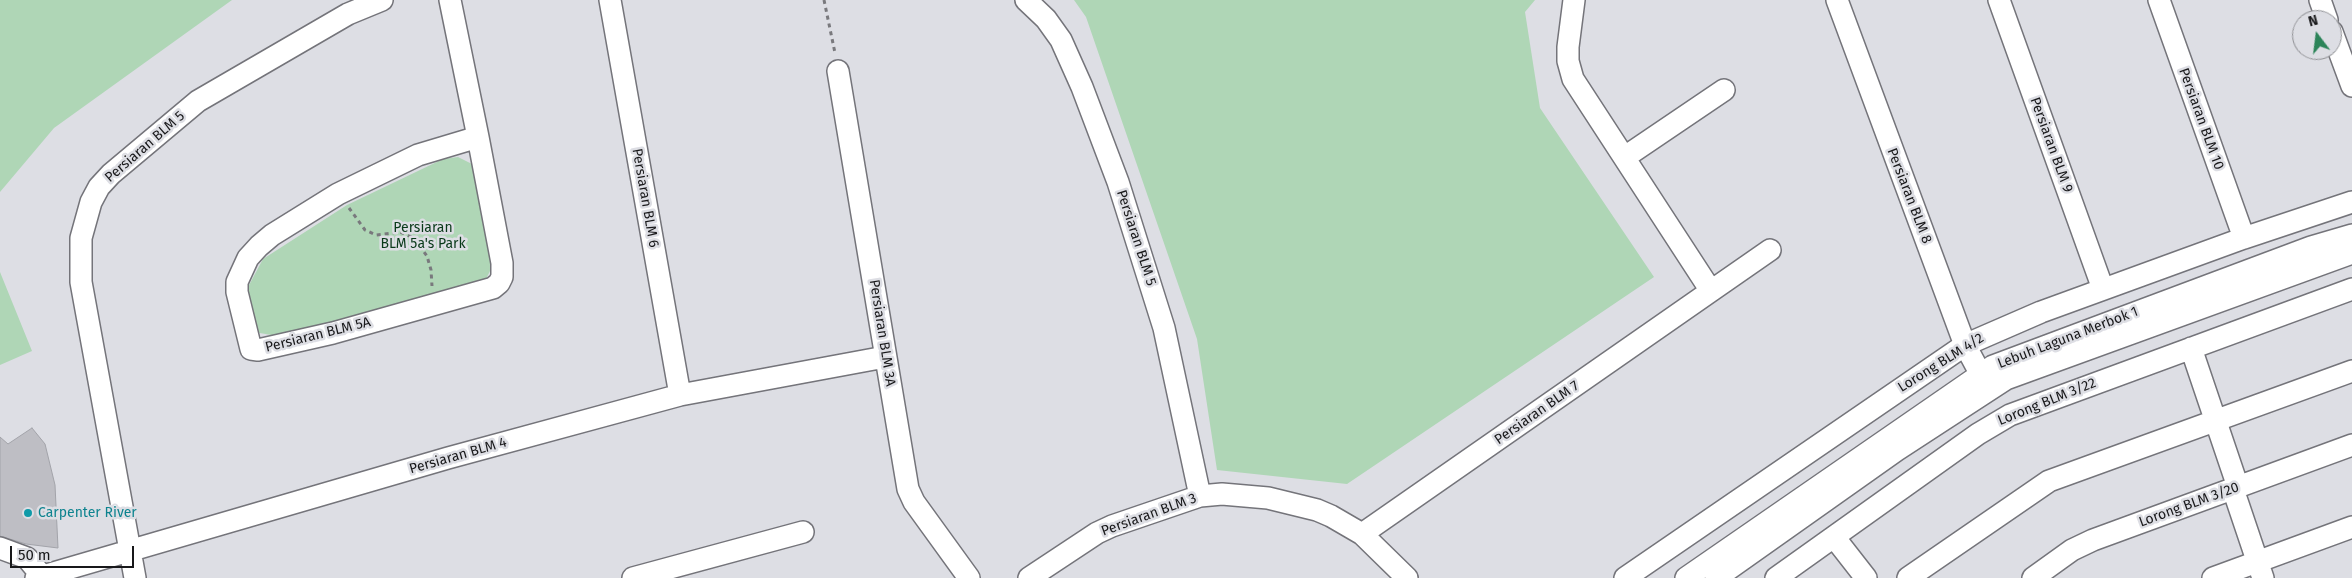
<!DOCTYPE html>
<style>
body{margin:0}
#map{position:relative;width:2352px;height:578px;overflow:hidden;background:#dddee4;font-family:"Fira Sans",sans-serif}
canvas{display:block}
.north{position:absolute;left:2292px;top:10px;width:50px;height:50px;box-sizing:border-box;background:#dddee4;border:1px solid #8e8f93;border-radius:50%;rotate:345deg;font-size:14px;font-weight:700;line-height:20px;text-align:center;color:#18181a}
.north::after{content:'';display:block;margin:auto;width:18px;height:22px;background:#2c8459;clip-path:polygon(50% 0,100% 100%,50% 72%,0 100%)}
.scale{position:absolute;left:10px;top:546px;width:124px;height:22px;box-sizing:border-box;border:2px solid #18181a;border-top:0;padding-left:6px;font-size:15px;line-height:18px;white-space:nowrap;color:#18181a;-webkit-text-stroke:4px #dddee4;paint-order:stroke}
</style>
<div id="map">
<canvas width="2352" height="578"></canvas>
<div class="north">N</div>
<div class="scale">50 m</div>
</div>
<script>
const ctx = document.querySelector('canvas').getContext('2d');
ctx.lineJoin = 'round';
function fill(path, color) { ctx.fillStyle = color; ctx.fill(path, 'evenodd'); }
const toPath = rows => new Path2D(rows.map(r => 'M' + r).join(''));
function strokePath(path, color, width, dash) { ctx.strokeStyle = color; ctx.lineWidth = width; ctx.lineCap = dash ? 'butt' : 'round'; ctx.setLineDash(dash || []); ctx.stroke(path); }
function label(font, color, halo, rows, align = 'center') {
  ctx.font = font + ' "Fira Sans",sans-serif'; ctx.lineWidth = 5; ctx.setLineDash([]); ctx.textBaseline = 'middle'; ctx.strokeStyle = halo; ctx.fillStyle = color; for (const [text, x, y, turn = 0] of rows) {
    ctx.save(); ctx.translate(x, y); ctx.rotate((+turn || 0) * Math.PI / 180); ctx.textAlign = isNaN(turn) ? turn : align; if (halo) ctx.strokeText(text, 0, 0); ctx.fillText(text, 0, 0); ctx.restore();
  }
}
const green = toPath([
 [0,0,232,0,54,128,0,192],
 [1074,0,1535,0,1525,12,1540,108,1654,277,1347,484,1217,470,1197,339,1086,17],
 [458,157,472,164,493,265,484,283,277,336,254,332,248,287,263,259,347,205,443,159],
 [0,272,32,351,0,365]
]);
const building = toPath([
 [32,428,45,444,55,485,58,548,26,544,0,536,0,437,8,444,32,428]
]);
const path = toPath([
 [824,0,835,53],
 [349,208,365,230,376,235,400,232,414,238,427,256,431,270,432,286]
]);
const minor = toPath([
 [450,0,478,137,502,263,502,277,499,283,493,288,333,333,258,350,251,349,237,292,237,282,248,258,259,246,272,235,338,194,418,155,478,137],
 [610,0,680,395],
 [1026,0,1046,19,1061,40,1082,87,1118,182,1164,328,1200,496],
 [1837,0,1965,345,1987,386],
 [1999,0,2103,289],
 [2159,0,2244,238],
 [2320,0,2327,20],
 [2332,32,2352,86],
 [838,71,908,489,914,502,969,578],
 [1625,157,1724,90],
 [1711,291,1770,250],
 [2191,348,2238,487],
 [2233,489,2263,578],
 [1362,534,1711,291,1573,79,1568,61,1568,47,1574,0],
 [1834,537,1866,578],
 [0,548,27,558,42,576],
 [36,578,448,458,680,395,885,357],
 [135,578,81,282,81,238,91,202,99,187,111,174,198,101,348,14,382,0],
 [633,578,803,532],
 [1029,578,1097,533,1112,526,1200,496,1222,494,1268,498,1317,510,1331,516,1362,534,1407,578],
 [1625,578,1965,345,2041,312,2244,238,2352,202],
 [1686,578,1993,366,2311,247,2352,235],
 [1716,578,1897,450,2006,379,2352,253],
 [1776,578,1978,434,2010,415,2352,289],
 [1908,578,2049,481,2352,371],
 [2033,578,2072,550,2093,540,2352,445],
 [2213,578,2352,527]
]);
const markers = [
 [28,513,5,"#0f9aa8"]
];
const streetNames = [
 ["Persiaran BLM 10",2201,119,70],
 ["Persiaran BLM 9",2051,145,70],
 ["Persiaran BLM 5",145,147,-41],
 ["Persiaran BLM 8",1909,196,69],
 ["Persiaran BLM 6",645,198,80],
 ["Persiaran BLM 5",1136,238,72],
 ["Persiaran BLM 3A",882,333,81],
 ["Persiaran BLM 5A",318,335,-14],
 ["Lebuh Laguna Merbok 1",2068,338,-21],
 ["Lorong BLM 4/2",1941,363,-32],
 ["Lorong BLM 3/22",2047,402,-22],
 ["Persiaran BLM 7",1537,413,-35],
 ["Persiaran BLM 4",458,456,-16],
 ["Lorong BLM 3/20",2189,505,-20],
 ["Persiaran BLM 3",1149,515,-20]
];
const parkNames = [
 ["Persiaran",423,228],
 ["BLM 5a's Park",423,244]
];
const cultureNames = [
 ["Carpenter River",38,513]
];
fill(green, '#afd6b6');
fill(building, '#bebec4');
strokePath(building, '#a2a3a9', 1);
strokePath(minor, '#74747a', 24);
strokePath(path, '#79797d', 3, [4, 4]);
strokePath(minor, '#fff', 21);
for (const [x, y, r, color] of markers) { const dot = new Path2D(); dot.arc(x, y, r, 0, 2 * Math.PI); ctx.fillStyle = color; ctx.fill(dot); strokePath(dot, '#dddee4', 2); }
label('14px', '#18181a', '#dddee4', streetNames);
label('14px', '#093919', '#dddee4', parkNames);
label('14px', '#0d838f', '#dddee4', cultureNames, 'left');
</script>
